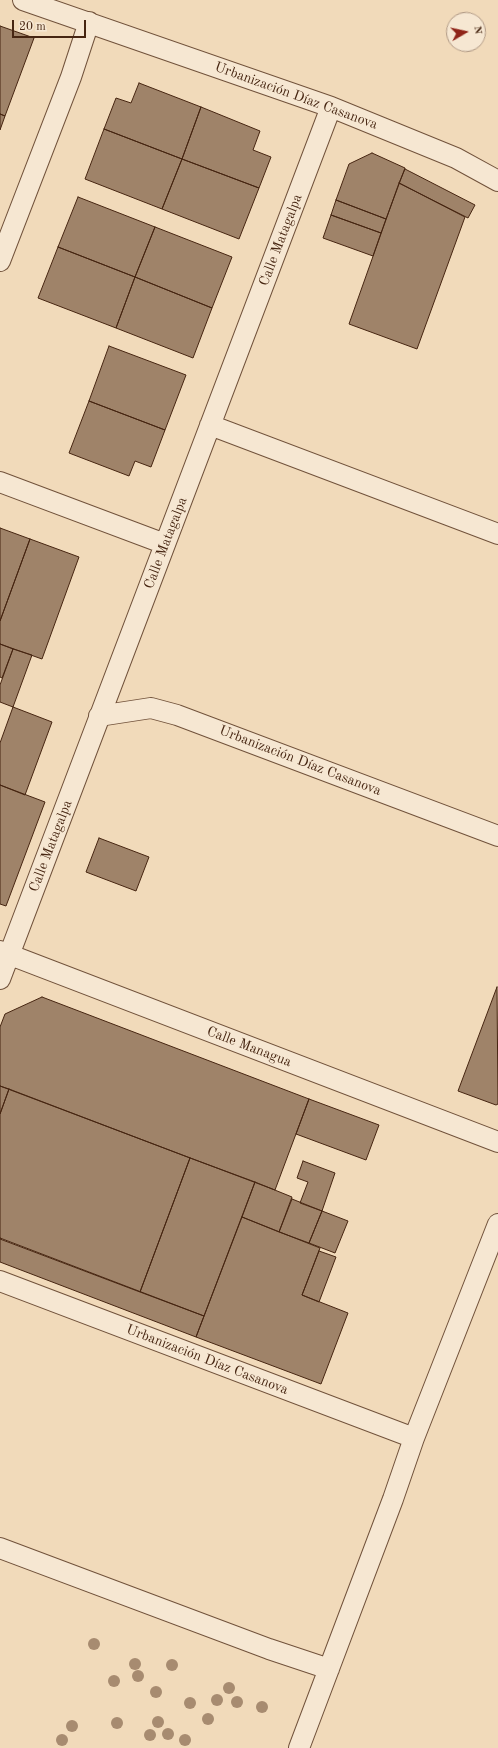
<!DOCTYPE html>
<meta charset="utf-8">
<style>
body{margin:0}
#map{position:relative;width:498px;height:1748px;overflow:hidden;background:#f1daba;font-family:"Old Standard TT",serif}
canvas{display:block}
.north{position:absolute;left:446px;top:12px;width:40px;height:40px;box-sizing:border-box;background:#f6e7d2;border:1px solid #b09985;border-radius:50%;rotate:81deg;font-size:11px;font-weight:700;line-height:16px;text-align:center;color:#462511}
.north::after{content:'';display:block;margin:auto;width:14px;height:18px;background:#8f2418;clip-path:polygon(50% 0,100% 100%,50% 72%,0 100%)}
.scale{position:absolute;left:12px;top:20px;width:74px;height:18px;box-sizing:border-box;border:2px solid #462511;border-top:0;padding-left:5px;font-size:12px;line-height:14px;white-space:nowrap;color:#462511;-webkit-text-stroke:3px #f6e7d2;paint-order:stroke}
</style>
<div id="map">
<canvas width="498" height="1748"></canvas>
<div class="north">N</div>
<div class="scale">20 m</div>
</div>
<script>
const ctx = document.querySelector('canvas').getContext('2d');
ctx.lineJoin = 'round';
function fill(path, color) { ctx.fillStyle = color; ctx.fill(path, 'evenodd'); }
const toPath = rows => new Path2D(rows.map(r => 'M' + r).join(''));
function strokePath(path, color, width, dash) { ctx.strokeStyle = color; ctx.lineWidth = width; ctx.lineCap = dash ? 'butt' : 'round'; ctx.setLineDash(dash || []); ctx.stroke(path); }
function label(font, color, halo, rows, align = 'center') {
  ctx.font = font + ' "Old Standard TT",serif'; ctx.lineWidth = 4; ctx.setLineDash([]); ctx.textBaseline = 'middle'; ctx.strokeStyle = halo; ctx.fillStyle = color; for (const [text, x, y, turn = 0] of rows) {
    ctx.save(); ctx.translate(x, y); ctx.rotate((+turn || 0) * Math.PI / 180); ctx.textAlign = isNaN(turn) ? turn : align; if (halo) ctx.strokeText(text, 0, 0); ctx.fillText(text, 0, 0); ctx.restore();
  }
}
const building = toPath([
 [0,26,34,38,5,116,0,114,0,26],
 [139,83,201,107,182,159,104,129,116,98,131,103,139,83],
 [201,107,260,131,253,150,271,157,259,188,182,159,201,107],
 [0,114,5,116,0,130,0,114],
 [104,129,182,159,162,209,85,179,104,129],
 [372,153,405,168,386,219,336,200,349,164,372,153],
 [182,159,259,188,239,239,162,209,182,159],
 [405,169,475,205,468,218,399,183,405,169],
 [399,183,465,217,417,349,349,324,399,183],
 [78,197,155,227,135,277,58,247,78,197],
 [336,200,386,219,381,233,331,215,336,200],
 [331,215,381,233,373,256,323,238,331,215],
 [155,227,232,257,212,308,135,277,155,227],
 [58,247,135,277,116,328,38,298,58,247],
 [135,277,212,308,193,358,116,328,135,277],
 [109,346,186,375,165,430,89,401,109,346],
 [89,401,165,430,151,467,135,461,129,476,69,453,89,401],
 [0,528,30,539,0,621,0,528],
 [30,539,79,557,42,659,0,644,0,621,30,539],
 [0,644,13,649,2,678,0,677,0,644],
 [13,649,32,655,13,707,0,702,0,685,13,649],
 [13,707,52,722,25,795,0,785,0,743,13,707],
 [0,785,45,802,6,906,0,904,0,785],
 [99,838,149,857,136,891,86,872,99,838],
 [497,987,498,1104,496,1105,458,1091,497,987],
 [42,997,309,1099,275,1190,0,1086,0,1027,5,1014,42,997],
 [0,1086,9,1089,0,1114,0,1086],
 [9,1089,190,1158,140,1292,0,1239,0,1114,9,1089],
 [309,1099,379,1125,366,1160,296,1134,309,1099],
 [190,1158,255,1182,204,1316,140,1292,190,1158],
 [303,1161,335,1173,322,1211,300,1203,308,1182,297,1178,303,1161],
 [255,1182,292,1197,279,1232,242,1217,255,1182],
 [292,1199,322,1211,309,1243,279,1232,292,1199],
 [322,1211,348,1221,335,1253,309,1243,322,1211],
 [242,1217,320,1248,302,1295,348,1313,321,1384,196,1337,242,1217],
 [0,1238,204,1316,196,1337,0,1262,0,1238],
 [319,1251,336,1257,319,1302,302,1295,319,1251]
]);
const minor = toPath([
 [23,0,331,107,456,158,498,181],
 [0,261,71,77,89,22],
 [210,425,498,534],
 [0,482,165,544],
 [99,716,151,708,177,715,498,836],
 [0,951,498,1142],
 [0,979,331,107],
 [0,1281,414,1438],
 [0,1548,269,1649,329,1669],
 [299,1748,393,1499,414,1438,498,1224]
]);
const trees = [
 [94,1644],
 [135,1664],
 [172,1665],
 [138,1676],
 [114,1681],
 [229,1688],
 [156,1692],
 [217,1700],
 [237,1702],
 [190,1703],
 [262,1707],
 [208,1719],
 [158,1722],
 [117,1723],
 [72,1726],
 [168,1734],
 [150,1735],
 [62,1740],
 [185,1740]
];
const streetNames = [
 ["Urbanización Díaz Casanova",296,96,20],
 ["Calle Matagalpa",281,240,-69],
 ["Calle Matagalpa",166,543,-69],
 ["Urbanización Díaz Casanova",300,761,21],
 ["Calle Matagalpa",51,846,-69],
 ["Calle Managua",249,1047,21],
 ["Urbanización Díaz Casanova",207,1360,21]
];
fill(building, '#9f8369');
strokePath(building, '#462511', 1);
strokePath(minor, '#71523b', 22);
strokePath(minor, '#f6e7d2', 20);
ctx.fillStyle = '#a78b70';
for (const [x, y] of trees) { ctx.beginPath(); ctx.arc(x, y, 6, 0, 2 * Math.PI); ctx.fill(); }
label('14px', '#462511', '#f6e7d2', streetNames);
</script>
